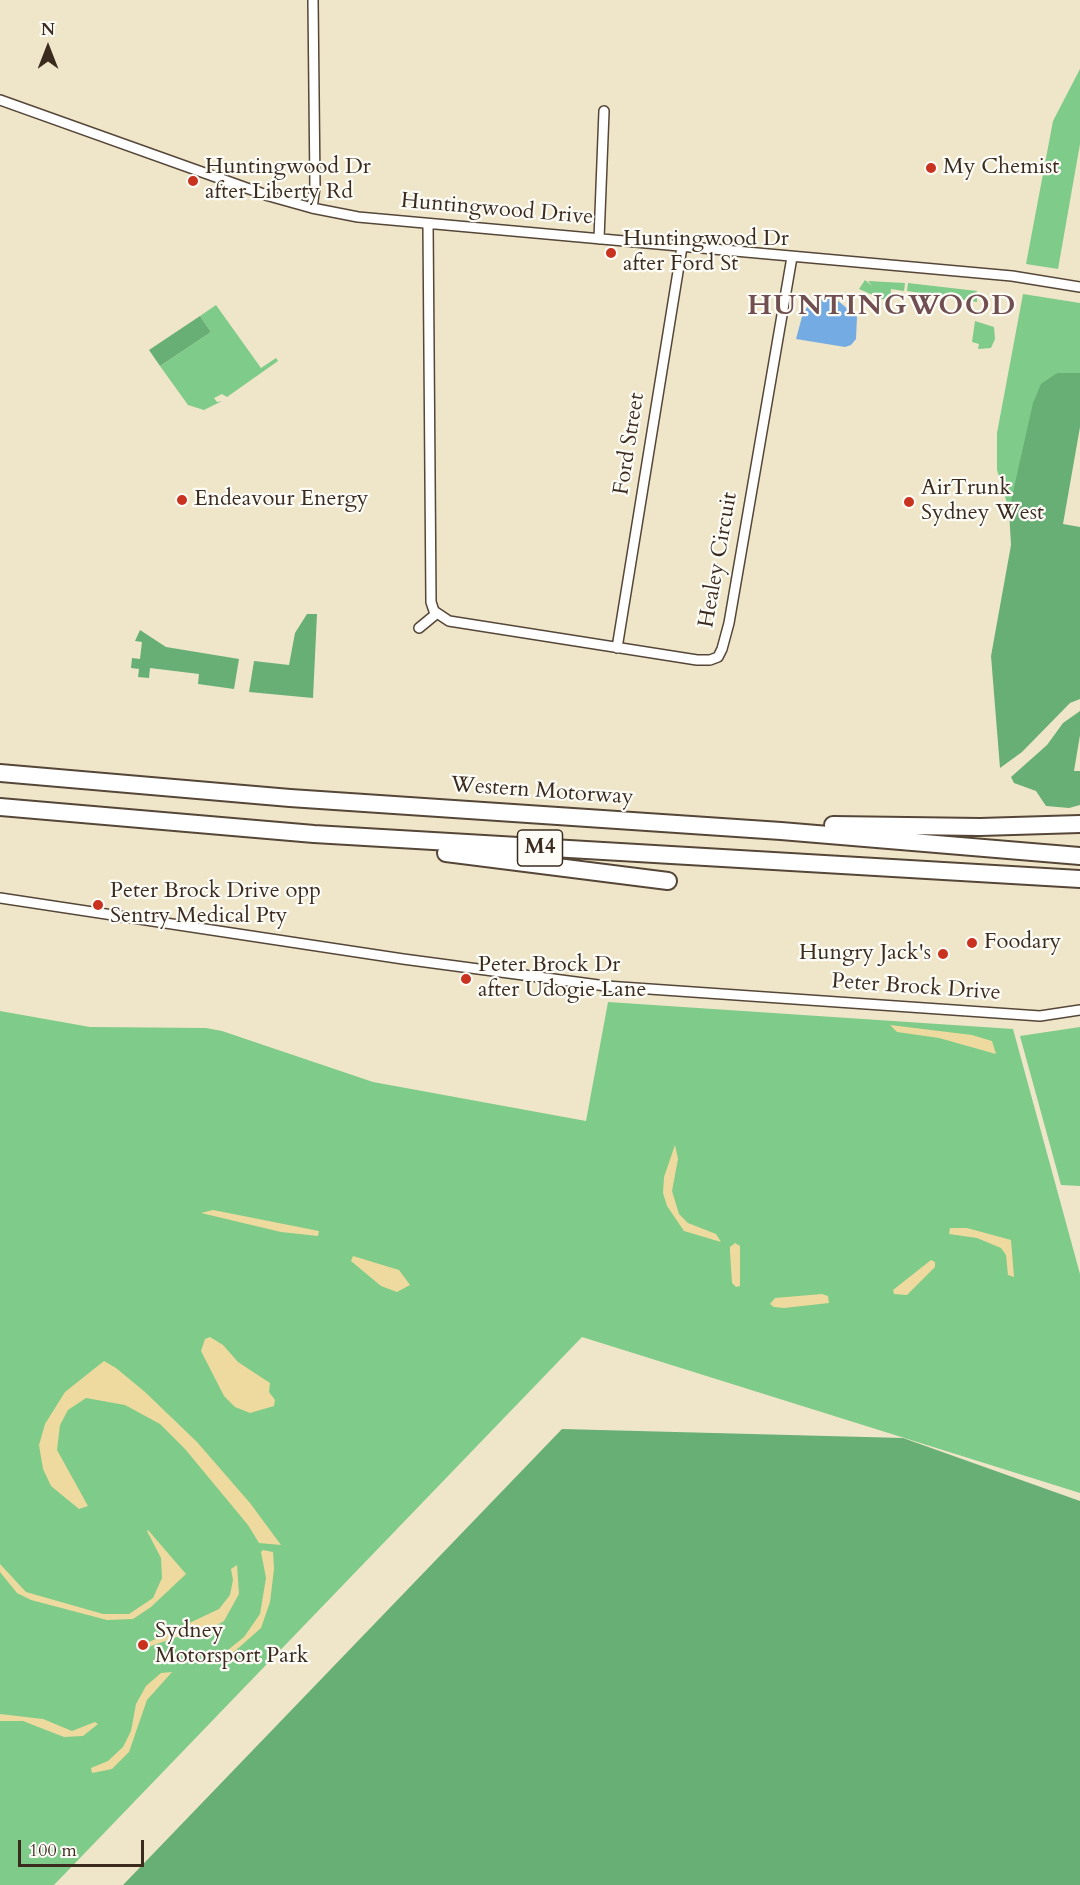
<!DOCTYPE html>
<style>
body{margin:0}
#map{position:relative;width:1080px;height:1885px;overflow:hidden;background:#efe6c9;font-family:Cardo,serif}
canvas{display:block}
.north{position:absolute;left:18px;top:18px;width:60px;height:60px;-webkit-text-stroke:4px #fdfcf7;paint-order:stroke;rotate:0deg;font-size:16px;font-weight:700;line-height:24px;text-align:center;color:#3b2a1e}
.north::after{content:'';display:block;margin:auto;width:21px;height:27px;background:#3b2a1e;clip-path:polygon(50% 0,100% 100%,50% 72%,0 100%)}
.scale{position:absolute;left:18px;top:1840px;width:126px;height:27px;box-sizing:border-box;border:3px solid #3b2a1e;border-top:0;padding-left:8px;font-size:18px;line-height:21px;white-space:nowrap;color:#3b2a1e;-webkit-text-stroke:4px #fdfcf7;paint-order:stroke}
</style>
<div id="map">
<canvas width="1080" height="1885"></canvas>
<div class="north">N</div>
<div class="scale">100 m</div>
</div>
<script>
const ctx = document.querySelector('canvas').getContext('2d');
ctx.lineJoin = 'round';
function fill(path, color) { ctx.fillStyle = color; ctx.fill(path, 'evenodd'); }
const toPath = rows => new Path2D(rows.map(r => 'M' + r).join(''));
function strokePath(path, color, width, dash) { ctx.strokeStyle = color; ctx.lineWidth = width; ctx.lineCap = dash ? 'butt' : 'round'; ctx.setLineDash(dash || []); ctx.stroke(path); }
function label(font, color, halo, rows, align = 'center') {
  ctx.font = font + ' Cardo,serif'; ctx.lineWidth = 4.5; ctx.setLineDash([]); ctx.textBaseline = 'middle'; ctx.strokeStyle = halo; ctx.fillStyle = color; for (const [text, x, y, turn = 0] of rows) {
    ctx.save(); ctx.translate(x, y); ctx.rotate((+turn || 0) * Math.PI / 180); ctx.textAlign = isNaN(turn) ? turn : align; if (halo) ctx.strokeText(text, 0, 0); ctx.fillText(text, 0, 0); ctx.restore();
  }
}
const green = toPath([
 [1080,69,1080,144,1058,269,1026,264,1053,121],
 [865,280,872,286,868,281,905,283,904,291,891,289,890,300,882,299,859,289],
 [908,283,977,291,977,302,907,291],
 [1023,294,1080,303,1080,373,1057,373,1009,510,997,470,997,433],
 [216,305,261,368,276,358,278,361,227,397,222,394,214,398,217,402,222,401,204,410,188,405,160,366,211,332,200,316],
 [975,321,994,327,995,339,991,348,978,349,979,344,972,342],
 [608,1002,1013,1029,1080,1274,1080,1493,582,1337,54,1885,0,1885,0,1011,90,1027,206,1028,222,1031,373,1082,586,1121],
 [1080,1027,1080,1186,1061,1185,1020,1036]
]);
const forest = toPath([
 [200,316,211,332,160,366,149,350],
 [1057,373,1080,373,1080,427,1063,524,1080,527,1080,699,1070,703,1022,752,1000,768,991,656,1011,545,1009,510,1033,403,1041,384],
 [307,614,317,614,313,698,249,692,254,661,289,665,295,633],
 [140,630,166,647,239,659,234,689,198,684,199,674,150,668,149,678,138,677,139,669,131,668,132,658,140,659,142,642,135,641],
 [1080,711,1080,735,1074,771,1080,771,1080,805,1069,808,1046,806,1036,791,1014,783,1011,777,1047,745,1063,723],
 [562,1429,903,1438,1080,1501,1080,1885,123,1885]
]);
const sand = toPath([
 [890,1025,972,1035,992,1041,996,1054,939,1038,897,1032],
 [675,1145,678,1159,672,1191,679,1214,688,1223,716,1234,721,1242,684,1231,667,1206,663,1193,664,1177],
 [213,1210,319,1231,318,1236,281,1232,201,1213],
 [967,1228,1011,1240,1014,1277,1008,1275,1006,1255,1001,1248,977,1238,949,1234,950,1228],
 [735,1243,740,1246,740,1286,736,1287,732,1283,730,1252,730,1247],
 [353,1256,399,1270,410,1285,397,1292,381,1286,351,1261],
 [931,1260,935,1262,935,1267,907,1295,894,1294,893,1290],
 [822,1294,828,1296,829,1303,784,1308,774,1307,770,1304,775,1298],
 [210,1337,223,1345,238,1362,270,1383,269,1392,275,1400,274,1406,250,1413,235,1407,224,1396,201,1351,205,1339],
 [104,1361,116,1368,145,1392,197,1442,250,1503,281,1545,259,1543,248,1525,185,1449,160,1424,125,1405,86,1398,68,1410,60,1425,57,1450,88,1506,79,1509,51,1486,43,1469,39,1445,45,1424,65,1392],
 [148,1530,186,1574,151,1607,133,1619,107,1620,31,1600,17,1593,0,1572,0,1564,26,1592,103,1614,129,1614,153,1598,162,1578,161,1558,147,1531],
 [263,1550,273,1552,274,1569,270,1602,261,1628,235,1651,218,1658,244,1637,260,1614,266,1578,261,1552],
 [237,1565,239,1594,224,1621,214,1627,212,1625,148,1647,147,1643,219,1609,230,1595,233,1580,231,1569],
 [172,1672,147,1700,129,1752,112,1769,92,1773,91,1768,108,1761,123,1747,131,1731,136,1704,146,1686,161,1673],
 [0,1714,43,1719,72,1731,95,1722,98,1724,83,1736,64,1737,23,1721,0,1721]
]);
const water = toPath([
 [827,297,836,299,857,317,856,339,851,345,845,347,796,339,803,313,808,306]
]);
const street = toPath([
 [0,100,269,196,312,208,358,217,1012,276,1080,287],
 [312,208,315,187,313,0],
 [428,224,431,602,434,611,449,621,697,660,710,660,718,657,722,649,729,623,792,257],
 [599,239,604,111],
 [419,628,436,614],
 [617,648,682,247],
 [0,898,403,959,606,986,1040,1016,1080,1010]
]);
const highway = toPath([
 [0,773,290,798,781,831,1080,856],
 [0,807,314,834,1080,879],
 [833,825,980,827,1080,824],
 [446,853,668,881]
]);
const markers = [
 [931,168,6,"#c8321e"],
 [193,181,6,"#c8321e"],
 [611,253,6,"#c8321e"],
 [182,500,6,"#c8321e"],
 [909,502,6,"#c8321e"],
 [98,905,6,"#c8321e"],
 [972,943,6,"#c8321e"],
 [943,954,6,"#c8321e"],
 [466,979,6,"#c8321e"],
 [143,1645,6,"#c8321e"]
];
const shields = [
 [540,848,45]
];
const shieldNames = [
 ["M4",540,848]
];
const poiNames = [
 ["Huntingwood Dr",205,168],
 ["after Liberty Rd",205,193],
 ["My Chemist",943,168],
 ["Huntingwood Dr",623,240],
 ["after Ford St",623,265],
 ["AirTrunk",921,489],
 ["Sydney West",921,514],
 ["Endeavour Energy",194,500],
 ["Peter Brock Drive opp",110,892],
 ["Sentry Medical Pty",110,917],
 ["Foodary",984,943],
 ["Hungry Jack's",931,954,"right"],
 ["Peter Brock Dr",478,966],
 ["after Udogie Lane",478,991],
 ["Sydney",155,1632],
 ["Motorsport Park",155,1657]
];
const streetNames = [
 ["Huntingwood Drive",497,210,5],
 ["Ford Street",630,444,-81],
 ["Healey Circuit",719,560,-80],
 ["Western Motorway",542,792,4],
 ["Peter Brock Drive",916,988,4]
];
const districtNames = [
 ["HUNTINGWOOD",882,308]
];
fill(green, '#7fcb89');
fill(forest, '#67af75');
fill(sand, '#eeda9e');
fill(water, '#74abe3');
strokePath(street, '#564638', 12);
strokePath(highway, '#564638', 20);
strokePath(street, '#fff', 9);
strokePath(highway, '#fff', 16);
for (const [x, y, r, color] of markers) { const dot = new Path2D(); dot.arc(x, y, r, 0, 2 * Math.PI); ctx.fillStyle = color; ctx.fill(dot); strokePath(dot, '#fdfcf7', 2); }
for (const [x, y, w] of shields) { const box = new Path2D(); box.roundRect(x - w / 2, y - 18, w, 36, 4.5); ctx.fillStyle = '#fdfcf7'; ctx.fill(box); strokePath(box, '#3b2a1e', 1.5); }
label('bold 21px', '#3b2a1e', null, shieldNames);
label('22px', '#3b2a1e', '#fdfcf7', poiNames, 'left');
label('22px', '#3b2a1e', '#fdfcf7', streetNames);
ctx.letterSpacing = '1.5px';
label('bold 28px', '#714f51', '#fdfcf7', districtNames);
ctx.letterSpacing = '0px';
</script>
